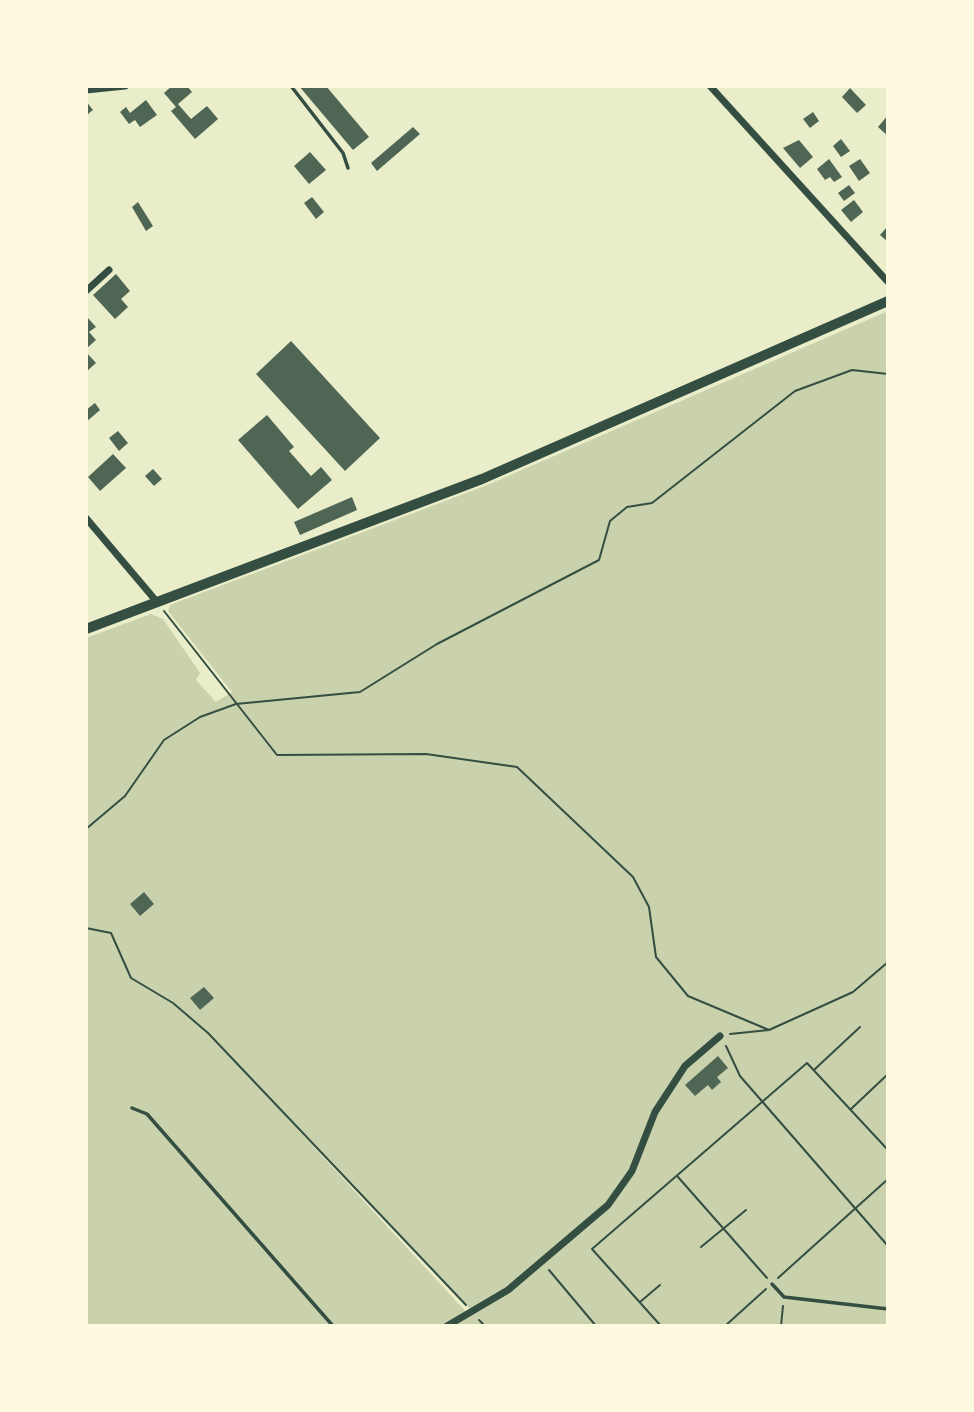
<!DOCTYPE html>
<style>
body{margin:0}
#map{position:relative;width:974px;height:1412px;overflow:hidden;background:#e9edc9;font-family:"Zilla Slab",serif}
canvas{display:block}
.frame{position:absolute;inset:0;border:88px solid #fefae0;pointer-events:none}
</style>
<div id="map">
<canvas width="974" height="1412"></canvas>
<div class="frame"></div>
</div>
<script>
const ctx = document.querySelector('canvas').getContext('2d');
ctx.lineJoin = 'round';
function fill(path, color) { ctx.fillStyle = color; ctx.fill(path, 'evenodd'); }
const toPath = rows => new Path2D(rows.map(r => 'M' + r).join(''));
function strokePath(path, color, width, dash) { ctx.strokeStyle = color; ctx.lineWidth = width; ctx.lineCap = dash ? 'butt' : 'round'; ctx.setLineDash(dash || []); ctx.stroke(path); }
const green = toPath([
 [888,311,888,1326,86,1326,86,638,151,614,163,619,200,673,196,680,216,702,232,692,168,611,170,605,485,486],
 [276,1106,472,1311,468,1314]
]);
const building = toPath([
 [172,86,187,86,192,92,178,104,191,119,207,106,218,119,195,139,171,111,176,107,164,93],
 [299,86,326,86,369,137,353,150],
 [850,88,866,105,857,113,842,97],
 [146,100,157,115,140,127,135,120,129,124,120,112,126,107,130,113],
 [86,101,93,110,88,114,86,112],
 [813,112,819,121,810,128,803,119],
 [888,115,888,136,878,127],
 [413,127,420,134,377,171,371,163],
 [841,139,850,151,841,157,833,146],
 [799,140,813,157,800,168,783,148],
 [310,152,326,170,309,184,294,166],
 [829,159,842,177,834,182,830,177,825,180,817,169],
 [860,159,870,173,859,181,849,166],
 [849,185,855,193,844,201,838,193],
 [312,197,324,212,316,219,304,203],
 [854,200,863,212,851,222,841,210],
 [138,202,153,226,146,231,132,207],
 [888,226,888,242,880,235],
 [116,274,130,291,121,299,128,307,115,319,93,295],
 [86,316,96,327,89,332,96,340,86,349],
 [291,341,380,438,345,471,256,374],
 [86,352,96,363,86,372],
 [95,403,100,410,86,422,86,410],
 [267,415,294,447,289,451,311,476,321,467,332,480,298,509,238,440],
 [118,431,128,443,119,451,109,438],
 [113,454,126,468,100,491,88,477],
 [153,469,162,479,154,486,145,476],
 [352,497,357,510,300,535,294,522],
 [144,892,154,904,140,916,130,904],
 [204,987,214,998,200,1010,190,998],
 [718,1056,728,1068,717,1077,721,1082,712,1090,708,1085,695,1096,685,1085]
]);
const path = toPath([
 [164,611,277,755,426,754,517,767,633,877,649,907,656,957,688,996,769,1030],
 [86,829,125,796,164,740,200,717,236,704,360,692,437,644,599,560,610,521,627,507,652,503,795,391,852,370,888,374],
 [86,928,111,933,131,978,173,1003,208,1033,466,1305],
 [730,1034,769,1030,853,992,888,962],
 [726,1046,740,1076,888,1246],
 [815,1069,860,1027],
 [851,1109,888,1074],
 [678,1177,767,1278],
 [701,1247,746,1210],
 [549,1270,596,1326],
 [778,1278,888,1179],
 [640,1302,660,1285],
 [479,1320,485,1326],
 [661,1326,592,1249,807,1063,888,1150],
 [725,1326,766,1289],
 [781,1326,783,1306]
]);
const service = toPath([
 [291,86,343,153,348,168],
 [132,1108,147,1114,333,1326],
 [772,1284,784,1297,888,1309]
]);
const minor = toPath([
 [710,86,888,282],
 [86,90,125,86],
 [86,291,109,270],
 [86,518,157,602],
 [447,1326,508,1290,608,1205,632,1171,655,1112,685,1066,720,1036]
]);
const secondary = toPath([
 [86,629,482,479,888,301]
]);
fill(green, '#cad2ad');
fill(building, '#4f6655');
strokePath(path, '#344e41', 2);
strokePath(service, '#344e41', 3.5);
strokePath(minor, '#344e41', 7);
strokePath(secondary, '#344e41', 10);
</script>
